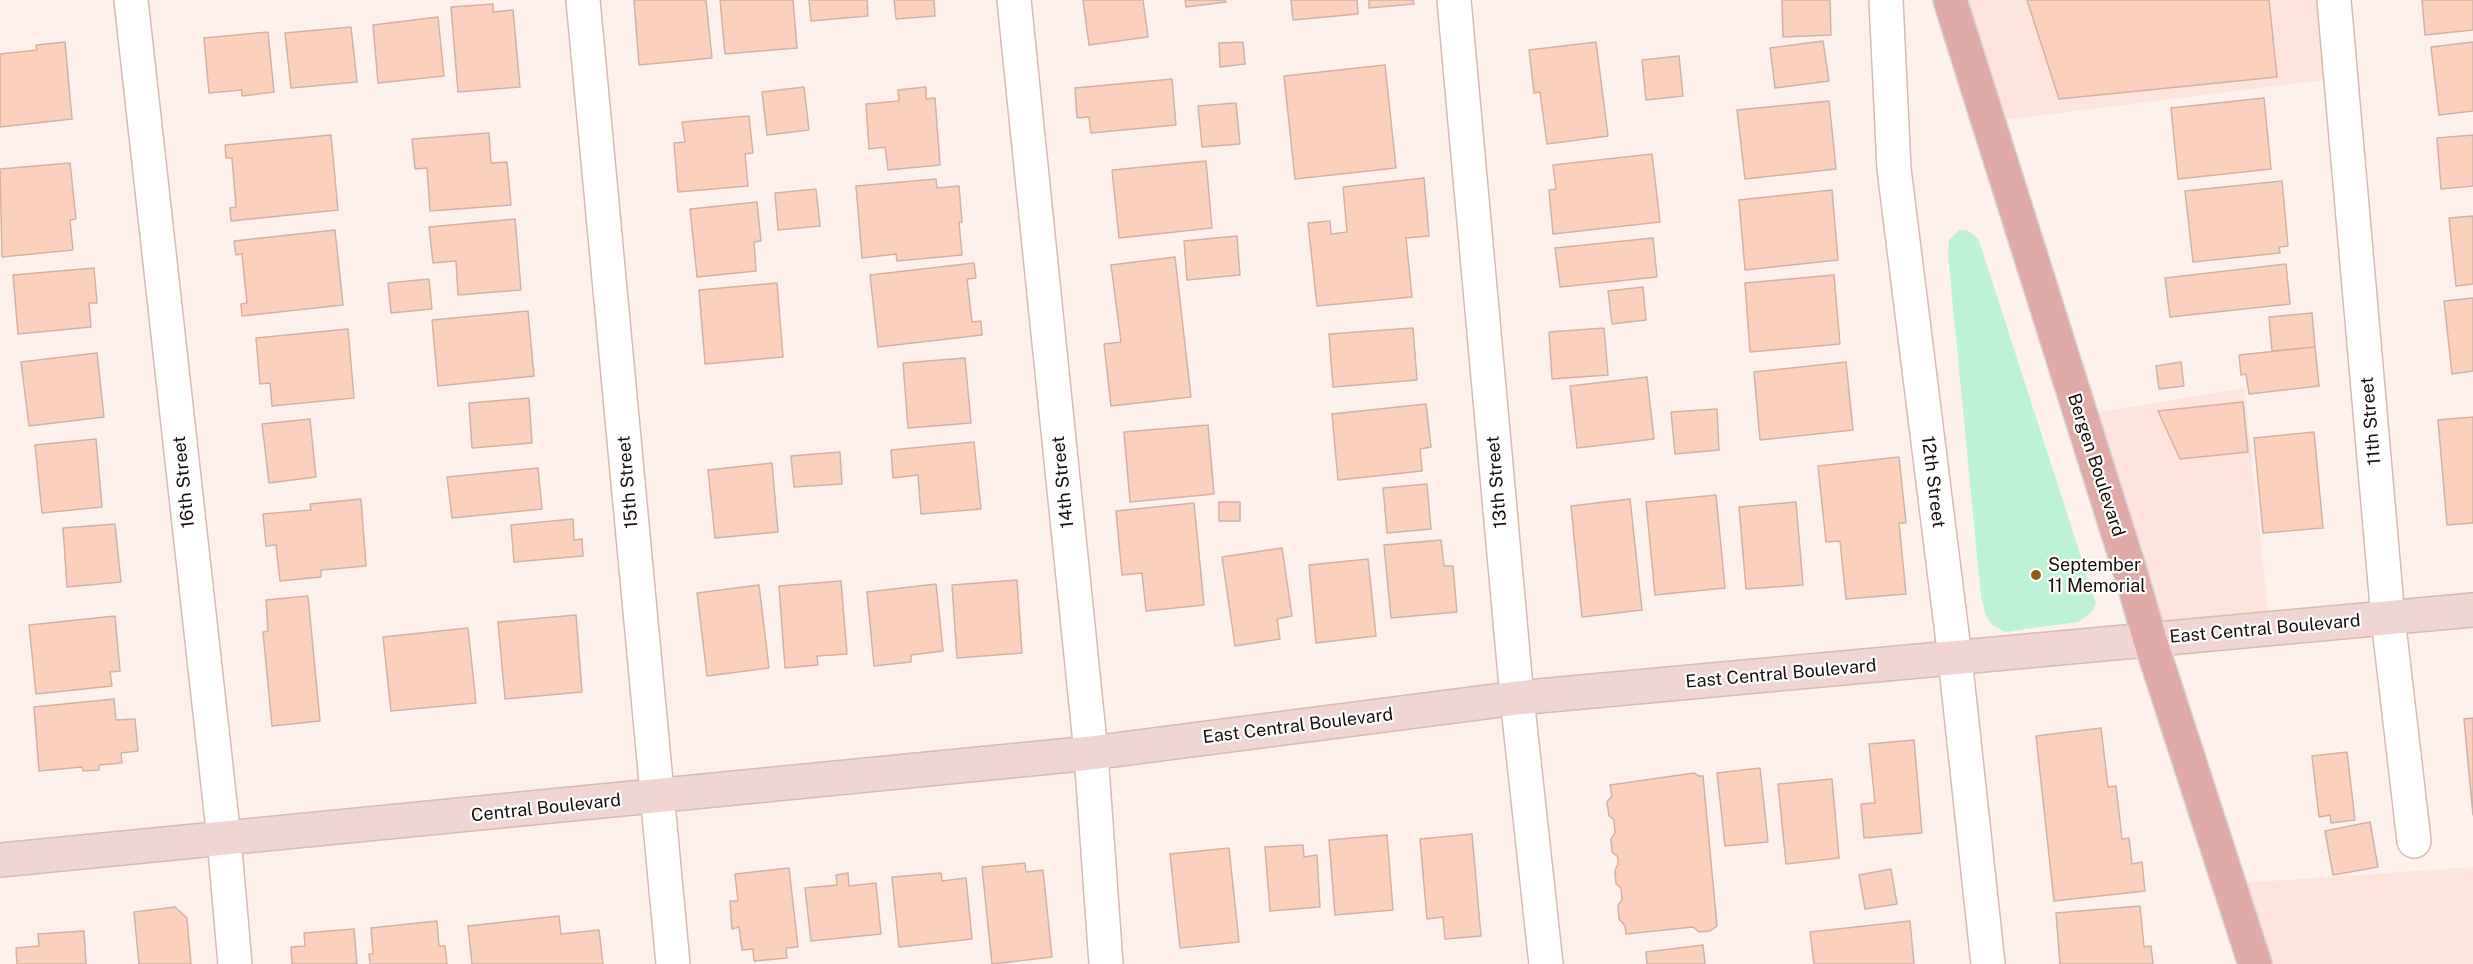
<!DOCTYPE html>
<style>
body{margin:0}
canvas{display:block;background:#fef1eb}
</style>
<canvas width="2473" height="964"></canvas>
<script>
const ctx = document.querySelector('canvas').getContext('2d');
ctx.lineJoin = 'round';
function fill(path, color) { ctx.fillStyle = color; ctx.fill(path, 'evenodd'); }
const toPath = rows => new Path2D(rows.map(r => 'M' + r).join(''));
function strokePath(path, color, width, dash) { ctx.strokeStyle = color; ctx.lineWidth = width; ctx.lineCap = dash ? 'butt' : 'round'; ctx.setLineDash(dash || []); ctx.stroke(path); }
function label(font, color, halo, rows, align = 'center') {
  ctx.font = font + ' "Public Sans",sans-serif'; ctx.lineWidth = 4.5; ctx.setLineDash([]); ctx.textBaseline = 'middle'; ctx.strokeStyle = halo; ctx.fillStyle = color; for (const [text, x, y, turn = 0] of rows) {
    ctx.save(); ctx.translate(x, y); ctx.rotate((+turn || 0) * Math.PI / 180); ctx.textAlign = isNaN(turn) ? turn : align; if (halo) ctx.strokeText(text, 0, 0); ctx.fillText(text, 0, 0); ctx.restore();
  }
}
const commercial = toPath([
 [1950,0,2334,0,2341,78,1989,122],
 [2244,388,2270,628,2150,640,2080,415],
 [2473,867,2473,964,2255,964,2228,884]
]);
const green = toPath([
 [1959,230,1969,231,1978,239,1982,250,2096,603,2092,612,2078,622,2005,632,1992,625,1986,616,1981,597,1948,255,1949,240]
]);
const building = toPath([
 [634,0,706,0,712,58,639,65,634,0],
 [720,0,793,0,797,48,725,54,720,0],
 [809,0,867,0,868,16,811,21,809,0],
 [894,0,934,0,935,16,896,19,894,0],
 [1083,0,1143,0,1148,37,1089,45,1083,0],
 [1185,0,1225,0,1226,2,1186,7,1185,0],
 [1291,0,1357,0,1358,14,1293,20,1291,0],
 [1369,0,1413,0,1414,4,1369,8,1369,0],
 [1782,0,1830,0,1831,35,1783,37,1782,0],
 [2027,0,2269,0,2277,77,2059,99,2027,0],
 [2422,0,2473,0,2473,30,2425,35,2422,0],
 [493,4,493,12,513,10,520,87,458,92,451,7,493,4],
 [438,17,444,76,378,83,373,25,438,17],
 [351,27,357,82,291,88,285,33,351,27],
 [268,32,274,92,242,96,242,90,209,93,204,38,268,32],
 [1823,41,1829,81,1775,88,1770,48,1823,41],
 [65,42,72,119,0,127,0,54,37,50,36,45,65,42],
 [1243,42,1245,64,1220,67,1219,43,1243,42],
 [1596,42,1608,136,1547,144,1540,92,1534,93,1529,50,1596,42],
 [2473,42,2473,111,2439,115,2431,47,2473,42],
 [1679,56,1683,96,1646,100,1642,60,1679,56],
 [1385,65,1396,168,1295,179,1284,76,1385,65],
 [1172,79,1176,125,1091,133,1089,117,1077,118,1075,88,1172,79],
 [804,87,809,130,767,135,762,92,804,87],
 [926,87,926,99,935,98,940,165,888,170,885,147,869,149,866,104,899,101,898,90,926,87],
 [2264,98,2271,169,2178,179,2171,108,2264,98],
 [1829,101,1836,169,1745,179,1737,110,1829,101],
 [1236,103,1240,144,1202,147,1198,106,1236,103],
 [749,116,753,153,745,154,748,186,678,192,674,143,685,142,682,122,749,116],
 [489,133,491,163,507,162,511,205,430,211,427,168,415,169,412,139,489,133],
 [331,135,338,210,231,221,230,208,236,207,232,158,226,158,225,145,331,135],
 [2473,135,2473,186,2441,189,2437,138,2473,135],
 [1652,154,1660,222,1553,234,1549,190,1556,189,1553,165,1652,154],
 [1206,161,1212,228,1119,238,1112,170,1206,161],
 [70,163,76,219,70,220,73,250,2,257,0,169,70,163],
 [1424,178,1429,236,1406,238,1412,297,1317,306,1308,223,1330,221,1331,234,1347,232,1343,187,1424,178],
 [936,179,937,188,959,186,962,222,959,222,962,255,897,261,896,254,862,258,856,186,936,179],
 [2282,181,2288,246,2279,247,2280,253,2193,262,2185,191,2282,181],
 [816,189,820,226,778,230,775,193,816,189],
 [1832,190,1838,260,1745,270,1739,200,1832,190],
 [757,202,761,241,754,242,756,271,697,277,690,209,757,202],
 [2473,216,2473,284,2456,286,2449,218,2473,216],
 [515,219,521,290,458,295,456,261,433,263,429,227,515,219],
 [335,230,343,305,242,316,241,304,247,303,242,254,236,255,234,241,335,230],
 [1237,236,1240,275,1187,280,1184,241,1237,236],
 [1653,238,1657,277,1560,287,1555,248,1653,238],
 [1175,257,1191,397,1111,406,1104,344,1121,342,1111,265,1175,257],
 [974,263,976,278,967,279,972,322,981,321,982,335,878,347,870,275,974,263],
 [2286,264,2290,304,2170,317,2165,278,2286,264],
 [94,268,97,303,89,303,91,327,18,334,13,275,94,268],
 [1834,275,1840,344,1750,352,1745,283,1834,275],
 [429,279,432,309,391,313,388,283,429,279],
 [777,283,783,357,705,364,699,290,777,283],
 [1643,287,1646,320,1612,324,1608,291,1643,287],
 [2473,298,2473,371,2452,374,2444,301,2473,298],
 [528,311,534,376,438,386,432,320,528,311],
 [2312,313,2315,347,2272,351,2269,317,2312,313],
 [1413,328,1417,380,1333,387,1329,334,1413,328],
 [1604,328,1608,375,1552,379,1549,332,1604,328],
 [348,329,354,398,272,406,270,383,260,384,256,338,348,329],
 [2315,347,2319,386,2249,394,2246,374,2241,375,2239,355,2315,347],
 [97,353,104,417,29,426,21,362,97,353],
 [965,358,971,423,908,428,903,363,965,358],
 [1846,362,1853,430,1760,440,1754,372,1846,362],
 [2181,362,2184,386,2159,389,2156,366,2181,362],
 [1647,377,1654,439,1577,448,1570,386,1647,377],
 [529,398,532,443,472,448,469,403,529,398],
 [2243,402,2248,452,2180,459,2158,411,2243,402],
 [1426,404,1431,447,1420,449,1422,471,1338,480,1332,414,1426,404],
 [1717,409,1719,450,1675,454,1671,412,1717,409],
 [2473,417,2473,523,2447,525,2438,420,2473,417],
 [310,419,316,477,269,483,262,424,310,419],
 [1208,425,1214,494,1130,502,1124,432,1208,425],
 [2314,432,2323,528,2263,533,2254,438,2314,432],
 [96,439,102,507,42,513,35,445,96,439],
 [974,442,981,509,921,514,918,475,893,478,891,450,974,442],
 [840,452,842,484,794,487,791,456,840,452],
 [1899,457,1906,523,1899,523,1906,594,1846,599,1840,541,1826,542,1818,466,1899,457],
 [772,463,778,532,715,538,708,470,772,463],
 [538,468,542,509,452,518,447,477,538,468],
 [1427,484,1431,529,1387,533,1383,488,1427,484],
 [1716,495,1725,588,1655,595,1646,502,1716,495],
 [361,499,366,566,321,570,321,577,280,581,276,545,266,546,263,514,311,510,310,504,361,499],
 [1630,499,1642,610,1582,617,1571,506,1630,499],
 [1219,502,1240,502,1240,521,1219,521,1219,502],
 [1796,502,1803,585,1746,589,1739,507,1796,502],
 [1194,503,1204,605,1146,611,1142,573,1122,575,1116,511,1194,503],
 [573,519,574,540,582,539,583,556,514,562,511,525,573,519],
 [115,524,121,582,67,587,63,528,115,524],
 [1441,540,1444,566,1453,566,1457,612,1391,618,1384,545,1441,540],
 [1282,548,1292,616,1277,619,1280,639,1235,646,1222,557,1282,548],
 [1368,559,1376,636,1316,643,1309,565,1368,559],
 [1017,580,1022,653,957,658,952,585,1017,580],
 [841,581,847,654,817,656,818,665,785,668,779,586,841,581],
 [936,584,943,651,911,655,911,662,874,666,867,592,936,584],
 [759,585,769,668,707,676,697,593,759,585],
 [308,596,320,721,272,726,263,632,268,631,266,600,308,596],
 [576,615,582,692,505,699,498,622,576,615],
 [115,616,120,671,110,672,112,686,36,694,29,625,115,616],
 [468,628,476,703,391,711,383,637,468,628],
 [114,699,116,720,135,719,138,751,121,753,122,763,99,765,99,770,83,771,82,767,39,771,34,707,114,699],
 [2473,718,2473,815,2464,719,2473,718],
 [2101,728,2108,787,2116,786,2122,839,2129,838,2132,864,2142,862,2145,891,2054,901,2036,736,2101,728],
 [1914,740,1922,833,1864,838,1861,804,1875,803,1869,744,1914,740],
 [2347,752,2355,820,2331,823,2330,815,2319,817,2312,756,2347,752],
 [1760,768,1768,842,1725,846,1717,773,1760,768],
 [1694,773,1699,776,1703,776,1717,926,1710,931,1699,932,1693,927,1626,934,1625,926,1619,919,1618,905,1622,900,1621,888,1616,884,1615,870,1618,864,1618,857,1612,852,1611,839,1615,833,1614,820,1609,816,1607,802,1612,796,1610,785,1694,773],
 [1832,779,1839,858,1786,864,1778,784,1832,779],
 [2370,822,2378,867,2333,875,2325,831,2370,822],
 [1472,834,1481,936,1445,939,1443,917,1427,919,1420,839,1472,834],
 [1387,835,1393,910,1335,915,1329,840,1387,835],
 [1303,845,1304,857,1317,855,1320,907,1270,911,1265,847,1303,845],
 [1229,848,1239,942,1180,948,1170,854,1229,848],
 [1025,863,1026,872,1043,870,1052,957,992,964,982,867,1025,863],
 [789,868,798,947,786,948,787,958,754,961,753,949,742,950,739,927,732,929,730,901,738,901,735,874,789,868],
 [1891,869,1897,904,1865,909,1859,875,1891,869],
 [848,873,849,886,876,883,881,934,811,941,805,888,837,885,836,875,848,873],
 [941,873,942,881,966,878,972,939,899,947,892,877,941,873],
 [2140,906,2144,947,2151,946,2153,964,2060,964,2056,913,2140,906],
 [175,907,187,918,191,964,139,964,134,912,175,907],
 [559,916,561,934,599,930,603,964,472,964,468,926,559,916],
 [437,921,439,946,445,946,447,964,370,964,369,954,373,954,371,928,437,921],
 [1910,921,1914,964,1814,964,1810,932,1910,921],
 [354,929,357,964,292,964,291,947,305,946,304,933,354,929],
 [84,931,86,964,17,964,16,948,39,946,38,934,84,931],
 [1703,945,1705,964,1647,964,1646,952,1703,945]
]);
const minor = toPath([
 [131,0,224,839,235,964],
 [583,0,673,964],
 [1014,0,1091,753,1106,964],
 [1454,0,1517,698,1546,964],
 [1886,0,1894,169,1955,658,1988,964],
 [2334,0,2388,618,2414,841]
]);
const secondary = toPath([
 [0,860,1091,753,1517,698,2473,610]
]);
const primary = toPath([
 [1950,0,2130,571,2150,640,2255,964]
]);
const markers = [
 [2036,575,6,"#935f12"]
];
const streetNames = [
 ["11th Street",2371,421,-95],
 ["Bergen Boulevard",2096,465,72],
 ["16th Street",184,482,-96],
 ["15th Street",628,482,-95],
 ["14th Street",1063,482,-96],
 ["13th Street",1497,482,-95],
 ["12th Street",1933,482,83],
 ["East Central Boulevard",2265,629,-5],
 ["East Central Boulevard",1781,674,-5],
 ["East Central Boulevard",1298,726,-7],
 ["Central Boulevard",546,808,-6]
];
const poiNames = [
 ["September",2048,565],
 ["11 Memorial",2048,586]
];
fill(commercial, '#fde4dc');
fill(green, '#bef2d7');
fill(building, '#fbd0bd');
strokePath(building, '#d1b2a5', 1.5);
strokePath(minor, '#d9baad', 36);
strokePath(secondary, '#d9baad', 36);
strokePath(primary, '#d5d4d3', 36);
strokePath(minor, '#fff', 33);
strokePath(secondary, '#f0d5d3', 33);
strokePath(primary, '#e0aaa6', 33);
for (const [x, y, r, color] of markers) { const dot = new Path2D(); dot.arc(x, y, r, 0, 2 * Math.PI); ctx.fillStyle = color; ctx.fill(dot); strokePath(dot, '#fff', 2); }
label('18px', '#180e09', '#fff', streetNames);
label('18px', '#180e09', '#fff', poiNames, 'left');
</script>
